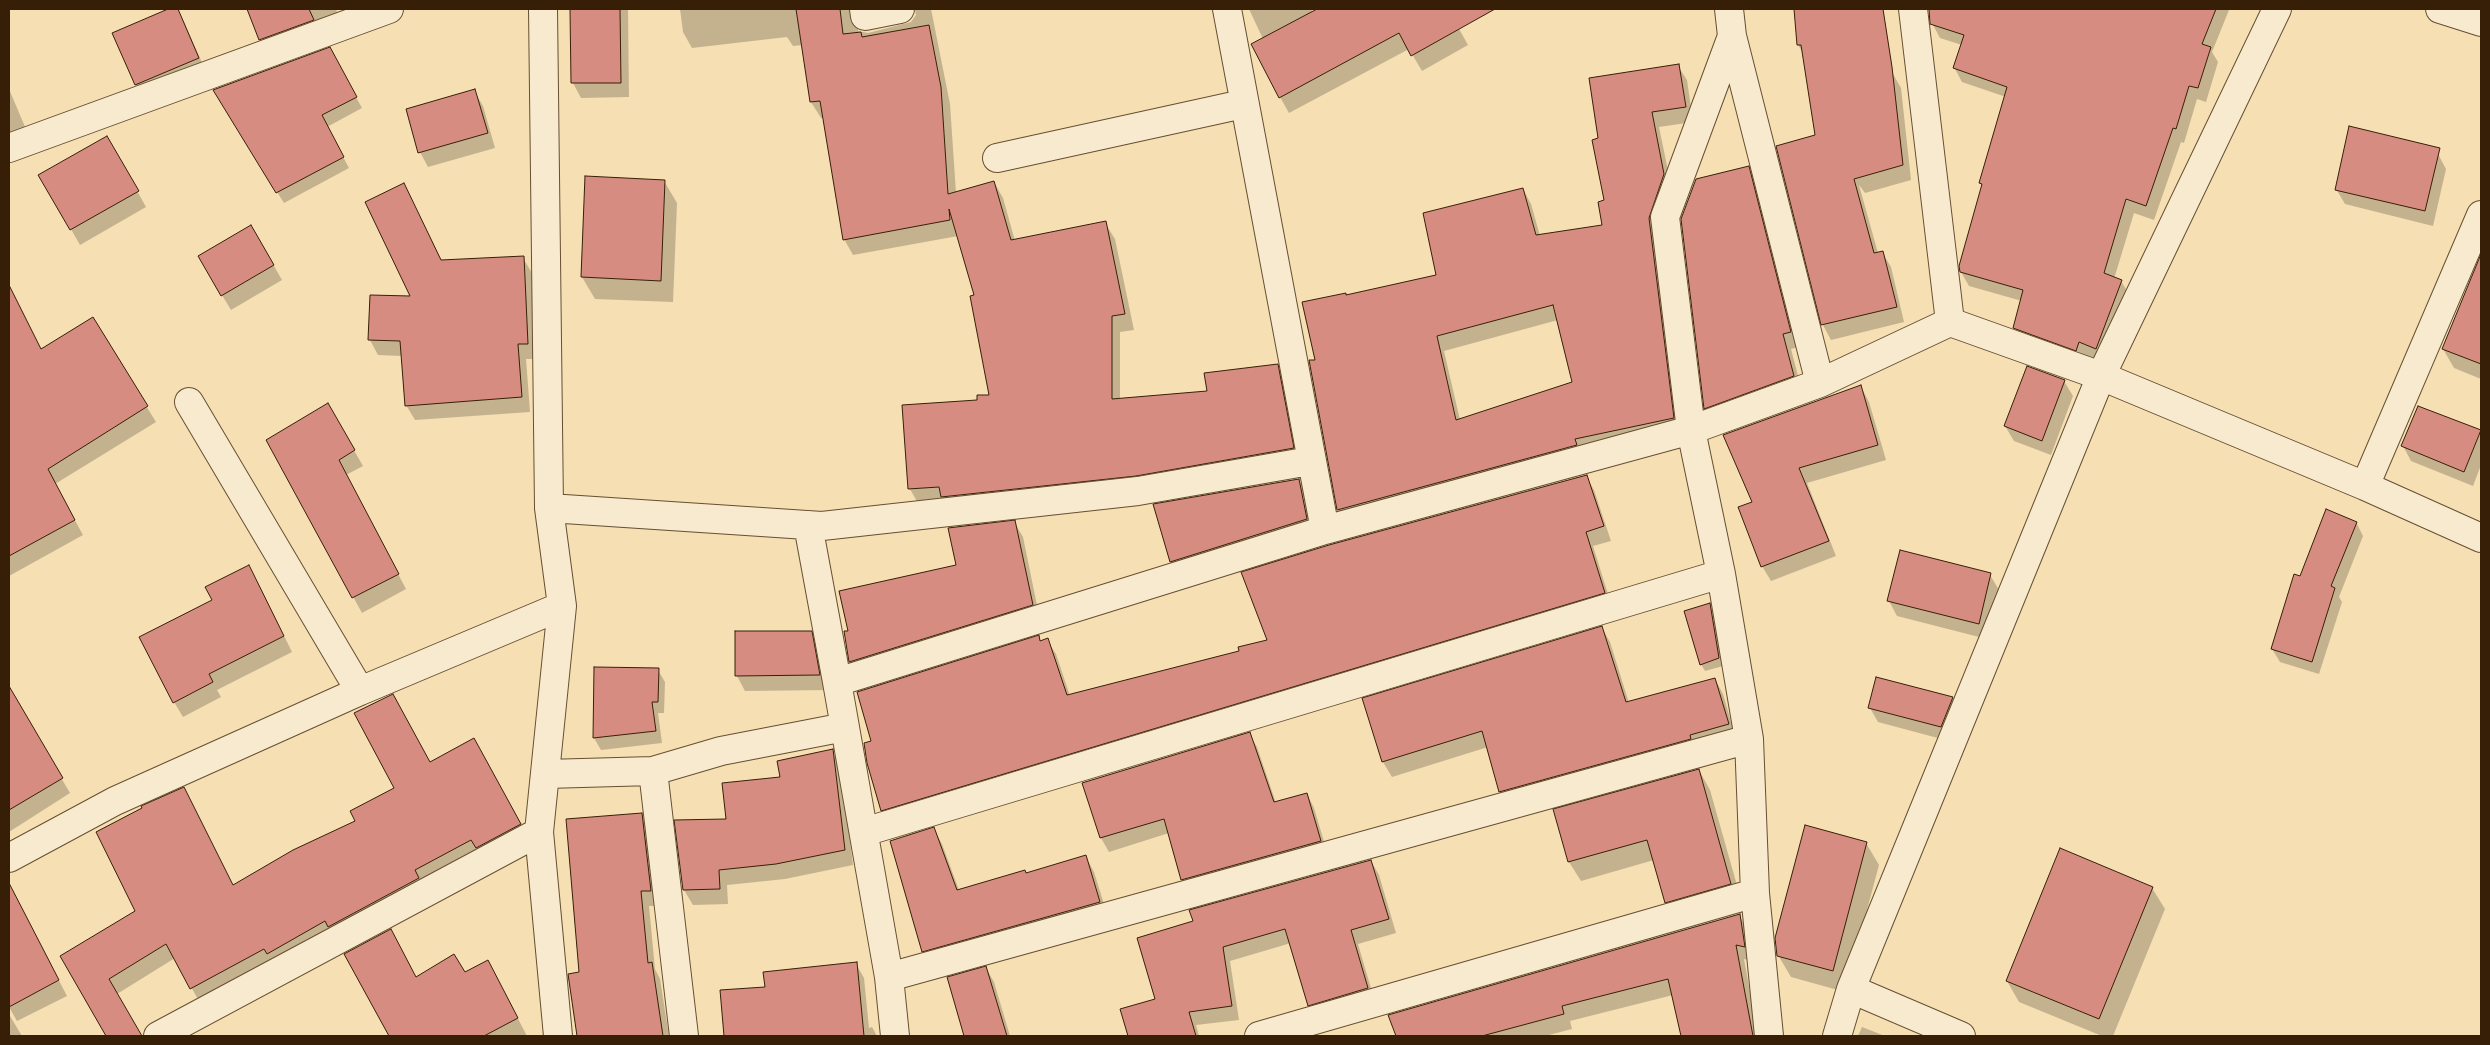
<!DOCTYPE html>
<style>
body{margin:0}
#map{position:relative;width:2490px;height:1045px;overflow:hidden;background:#f5dfb3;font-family:"IM FELL DW Pica",serif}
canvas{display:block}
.frame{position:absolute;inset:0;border:10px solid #371f07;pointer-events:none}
</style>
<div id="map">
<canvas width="2490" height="1045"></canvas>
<div class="frame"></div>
</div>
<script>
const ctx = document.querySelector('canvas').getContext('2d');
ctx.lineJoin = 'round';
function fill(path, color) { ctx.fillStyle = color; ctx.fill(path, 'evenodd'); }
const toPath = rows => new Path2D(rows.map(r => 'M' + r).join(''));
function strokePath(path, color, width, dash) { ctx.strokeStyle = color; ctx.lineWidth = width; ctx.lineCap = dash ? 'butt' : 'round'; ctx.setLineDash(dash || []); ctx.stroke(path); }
const shadow = toPath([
 [171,9,177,9,184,22,207,74,144,100,113,33],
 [249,9,336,9,339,18,269,54],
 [571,9,628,9,629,97,581,98,573,83],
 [680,9,931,9,950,104,956,193,994,182,1003,198,1015,241,1105,223,1115,239,1134,330,1120,332,1120,399,1208,392,1277,365,1287,382,1302,464,919,505,910,489,903,406,978,401,991,396,975,296,958,236,853,255,844,239,824,118,821,118,811,102,803,45,793,46,787,37,692,48,683,32],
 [915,10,916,15,911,22,868,33,858,31,858,20],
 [1249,9,1311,9,1313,13,1320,9,1448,9,1468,45,1422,71,1409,49,1289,113,1280,97,1263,39],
 [1795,9,1872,9,1847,162,1857,177,1893,74,1901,88,1911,180,1865,193,1859,185,1878,253,1882,252,1891,267,1904,322,1831,340,1823,325,1778,147,1816,136,1804,54,1798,45],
 [1929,9,2229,10,2212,52,2218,62,2206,102,2197,99,2184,143,2181,142,2154,220,2134,213,2114,279,2121,281,2130,296,2104,363,2088,356,2084,364,2023,342,2014,328,2022,301,1969,286,1961,272,1983,188,1980,183,2006,97,1962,82,1954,67,1962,45,1940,38,1932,23],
 [329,49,362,108,327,127,349,168,284,203,220,101],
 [1678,66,1687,80,1693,122,1659,127,1672,190,1682,433,1347,525,1338,510,1310,362,1317,361,1346,296,1438,275,1523,189,1531,204,1540,236,1604,226,1605,201,1600,139],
 [1558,320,1573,383,1460,420,1444,351],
 [9,89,31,141,9,151],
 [474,91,483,106,495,148,428,167,420,152],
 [107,137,146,207,80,245,40,175],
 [2438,154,2446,169,2433,226,2345,204,2336,189],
 [1748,167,1757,182,1799,347,1791,349,1802,391,1714,423,1705,408],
 [664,181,677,203,673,302,595,299,582,277],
 [404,185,442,261,523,258,532,273,536,359,526,359,530,412,415,420,406,405,402,356,378,355,370,340,412,298],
 [251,226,282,280,231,310,199,257],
 [2481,256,2481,379,2454,368,2443,349],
 [9,289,41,350,92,318,156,422,55,484,83,535,9,576],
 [2064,381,2073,396,2051,455,2014,441,2005,426],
 [1861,387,1869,402,1886,460,1807,483,1836,556,1771,581,1762,566,1754,502],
 [328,405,363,466,346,475,406,589,362,613,267,440],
 [2480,431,2481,465,2473,486,2411,461,2403,446],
 [1586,476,1594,490,1611,541,1593,546,1612,607,890,824,882,810,872,742,1038,637,1041,642,1047,640,1056,654,1070,696,1241,652,1269,641],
 [1299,480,1307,495,1315,534,1180,576,1171,561],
 [1014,522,1023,537,1040,620,859,676,850,661,850,632,957,566],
 [2356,522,2363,536,2339,597,2342,602,2319,674,2280,662,2272,649,2301,578],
 [1990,575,1999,590,1987,639,1897,616,1889,601],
 [257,581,292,652,217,690,221,697,183,717,174,702,214,601],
 [1710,605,1714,612,1723,666,1705,671,1701,664],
 [1602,628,1610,642,1629,703,1715,679,1723,694,1736,739,1509,806,1500,791,1488,747,1392,777,1383,762,1364,699],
 [811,632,820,647,828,690,745,691,737,676],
 [595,668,658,670,665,682,664,713,658,713,662,743,601,750,594,738],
 [1952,698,1961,713,1949,741,1878,722,1870,708],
 [27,720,70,793,9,832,9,731],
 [1249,734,1257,747,1276,803,1307,794,1314,808,1328,855,1190,893,1182,879,1169,833,1109,852,1101,838,1084,784],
 [832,751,841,765,853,865,785,879,727,885,728,904,693,905,684,890,728,820,782,778],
 [482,754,528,839,200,1003,175,958,117,994,141,1036,108,1036,62,956,233,886,357,822,395,788,430,764],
 [1699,770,1710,790,1742,903,1677,922,1666,902,1654,860,1581,881,1569,862,1555,810],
 [642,815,650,830,659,906,649,906,655,969,660,979,669,1036,578,1036,569,975,581,973],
 [934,829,942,844,959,890,1026,874,1086,857,1094,872,1108,917,932,966,923,951],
 [1866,843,1879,865,1845,992,1791,977,1778,955],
 [1371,861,1379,875,1396,933,1358,944,1375,1002,1317,1019,1309,1005,1291,943,1230,961,1239,1020,1196,1025,1199,1036,1130,1036,1122,1010,1156,1000,1194,922],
 [9,884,67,996,17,1021,9,1007],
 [2152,888,2165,909,2113,1036,2102,1036,2019,1002,2007,981],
 [1739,915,1748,930,1752,961,1744,959,1758,1036,1682,1036,1673,995,1570,1021,1572,1029,1545,1036,1397,1036,1390,1016],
 [345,955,416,978,494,973,527,1036,389,1036],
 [856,964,864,978,869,1028,872,1027,877,1036,725,1036,721,992,766,988],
 [986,968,994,982,1010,1036,965,1036,948,978],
 [9,1016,10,1016,22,1036,9,1036],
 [1862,1027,1885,1036,1858,1036]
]);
const building = toPath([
 [168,9,178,9,199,58,135,85,112,33,168,9],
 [247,9,309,9,314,20,259,40,247,9],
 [570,9,620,9,621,83,571,83,570,9],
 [796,9,840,9,843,34,861,32,862,37,929,25,941,87,948,194,994,181,1011,240,1106,221,1125,314,1112,316,1112,399,1207,391,1204,373,1278,364,1294,448,1136,476,941,497,939,487,908,489,902,405,977,400,977,395,989,395,970,296,974,295,949,209,950,220,843,240,820,101,810,102,796,9],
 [1317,9,1495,9,1411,56,1399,33,1279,98,1251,44,1317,9],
 [1794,9,1883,9,1892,67,1903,165,1854,179,1874,253,1883,251,1897,307,1821,325,1776,146,1815,135,1801,45,1797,45,1794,9],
 [1929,9,2216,9,2202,44,2211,47,2198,88,2189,86,2176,129,2173,128,2146,206,2126,199,2104,273,2122,280,2096,349,2079,342,2076,351,2013,328,2023,290,1960,272,1959,266,1982,184,1979,183,2007,87,1953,68,1964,35,1930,24,1929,9],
 [330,47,357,97,322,115,344,157,276,193,213,90,330,47],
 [1679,64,1686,107,1652,112,1664,174,1649,218,1674,418,1575,439,1577,445,1337,510,1309,360,1315,360,1302,302,1346,293,1346,295,1436,275,1423,213,1523,188,1536,235,1602,225,1598,202,1604,200,1592,140,1598,138,1589,78,1679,64],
 [1553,305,1572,382,1456,420,1437,336,1553,305],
 [475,89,488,133,418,153,406,109,475,89],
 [2349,126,2440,148,2425,211,2335,190,2349,126],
 [107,136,139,191,70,230,38,175,107,136],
 [1749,166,1791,332,1783,334,1794,376,1704,409,1681,219,1696,179,1749,166],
 [585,176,665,180,661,281,581,277,585,176],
 [404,183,441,260,524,256,528,344,518,344,522,397,405,406,400,341,368,340,370,295,410,296,365,202,404,183],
 [251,225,274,265,221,296,198,256,251,225],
 [2481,254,2481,364,2442,349,2481,254],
 [9,285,41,349,93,317,148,406,48,469,75,520,9,556,9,285],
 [2027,366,2065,380,2042,441,2004,426,2027,366],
 [1861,385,1878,445,1799,468,1829,541,1761,567,1738,507,1752,502,1723,435,1861,385],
 [328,403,355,450,339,460,399,574,352,598,266,440,328,403],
 [2418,406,2481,430,2464,472,2401,446,2418,406],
 [1587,475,1604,526,1586,532,1605,593,881,811,867,763,864,743,871,741,857,692,1039,635,1040,641,1048,638,1067,695,1239,651,1238,647,1267,640,1241,572,1329,545,1587,475],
 [1299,479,1307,519,1170,562,1153,504,1299,479],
 [2326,509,2357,522,2331,586,2335,588,2312,662,2271,649,2294,574,2300,576,2326,509],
 [1015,520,1033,605,849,662,844,631,848,631,839,591,956,565,948,528,1015,520],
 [1900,550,1991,573,1979,624,1887,601,1900,550],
 [249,565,284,636,209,674,213,682,173,703,139,637,212,600,205,587,249,565],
 [1710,603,1719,658,1700,665,1684,611,1710,603],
 [1602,626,1626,702,1715,678,1729,724,1690,735,1691,739,1499,792,1482,731,1382,762,1362,698,1602,626],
 [735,631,812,631,820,675,735,676,735,631],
 [594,667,659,668,658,702,652,702,656,731,593,738,594,667],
 [1876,677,1953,697,1941,727,1868,708,1876,677],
 [9,686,63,778,9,810,9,686],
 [393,694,430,762,474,738,521,824,476,848,471,840,415,870,419,878,328,927,325,921,267,954,264,949,190,989,166,944,109,979,142,1036,106,1036,60,956,135,911,96,832,142,808,141,806,184,787,233,885,293,850,355,821,350,811,394,788,354,713,393,694],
 [1250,732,1274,802,1307,793,1321,841,1181,880,1164,819,1100,838,1082,783,1250,732],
 [833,749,845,850,776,864,719,870,720,889,683,890,674,820,726,819,722,783,780,777,777,761,833,749],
 [1699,769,1731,884,1665,903,1647,840,1568,862,1553,809,1699,769],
 [642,813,651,891,641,891,648,963,652,962,663,1036,577,1036,568,974,579,972,566,819,642,813],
 [1805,825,1867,842,1833,971,1777,956,1775,938,1805,825],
 [934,827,957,890,1025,870,1026,873,1086,855,1100,902,922,952,890,841,934,827],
 [2060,848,2153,887,2099,1019,2006,981,2060,848],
 [1371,860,1389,919,1351,930,1368,988,1308,1006,1285,929,1223,947,1232,1006,1189,1012,1196,1036,1128,1036,1120,1009,1155,999,1137,938,1193,921,1189,910,1371,860],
 [9,883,59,980,9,1007,9,883],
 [1740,914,1745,947,1736,945,1753,1036,1681,1036,1668,979,1562,1006,1564,1014,1482,1036,1396,1036,1388,1015,1740,914],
 [391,929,416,977,454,954,465,972,488,960,518,1018,484,1036,389,1036,344,954,391,929],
 [857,962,864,1036,724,1036,720,990,765,987,763,972,857,962],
 [986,966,1007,1036,964,1036,947,977,986,966]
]);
const minor = toPath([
 [543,9,549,508,562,606,539,832,558,1036],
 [864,9,865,16,900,9],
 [1227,9,1325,530],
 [1729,9,1732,36,1820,383],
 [1913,9,1950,322],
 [2440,9,2481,22],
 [1732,36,1665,217,1691,430,1721,574,1749,739,1755,893,1769,1036],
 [9,148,389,9],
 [997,158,1243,104],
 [189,402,360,691],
 [2365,486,2481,215],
 [549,508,822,526,1138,491,1310,461],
 [808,525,837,682],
 [653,771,684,1036],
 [546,774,653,771,721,751,845,727],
 [864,832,1721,574],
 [9,858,115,801,360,691,562,606],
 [889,977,1749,739],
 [1851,989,1961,1036],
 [158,1036,539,832],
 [895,1036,889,977,837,682,1325,530,1691,430,1820,383,1950,322,2101,376,2365,486,2481,538],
 [1259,1036,1755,893],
 [1837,1036,1851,989,2101,376,2277,9]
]);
fill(shadow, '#0003');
fill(building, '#d78c81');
strokePath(building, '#371f07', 1);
strokePath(minor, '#664f32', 30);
strokePath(minor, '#f8eace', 28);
</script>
